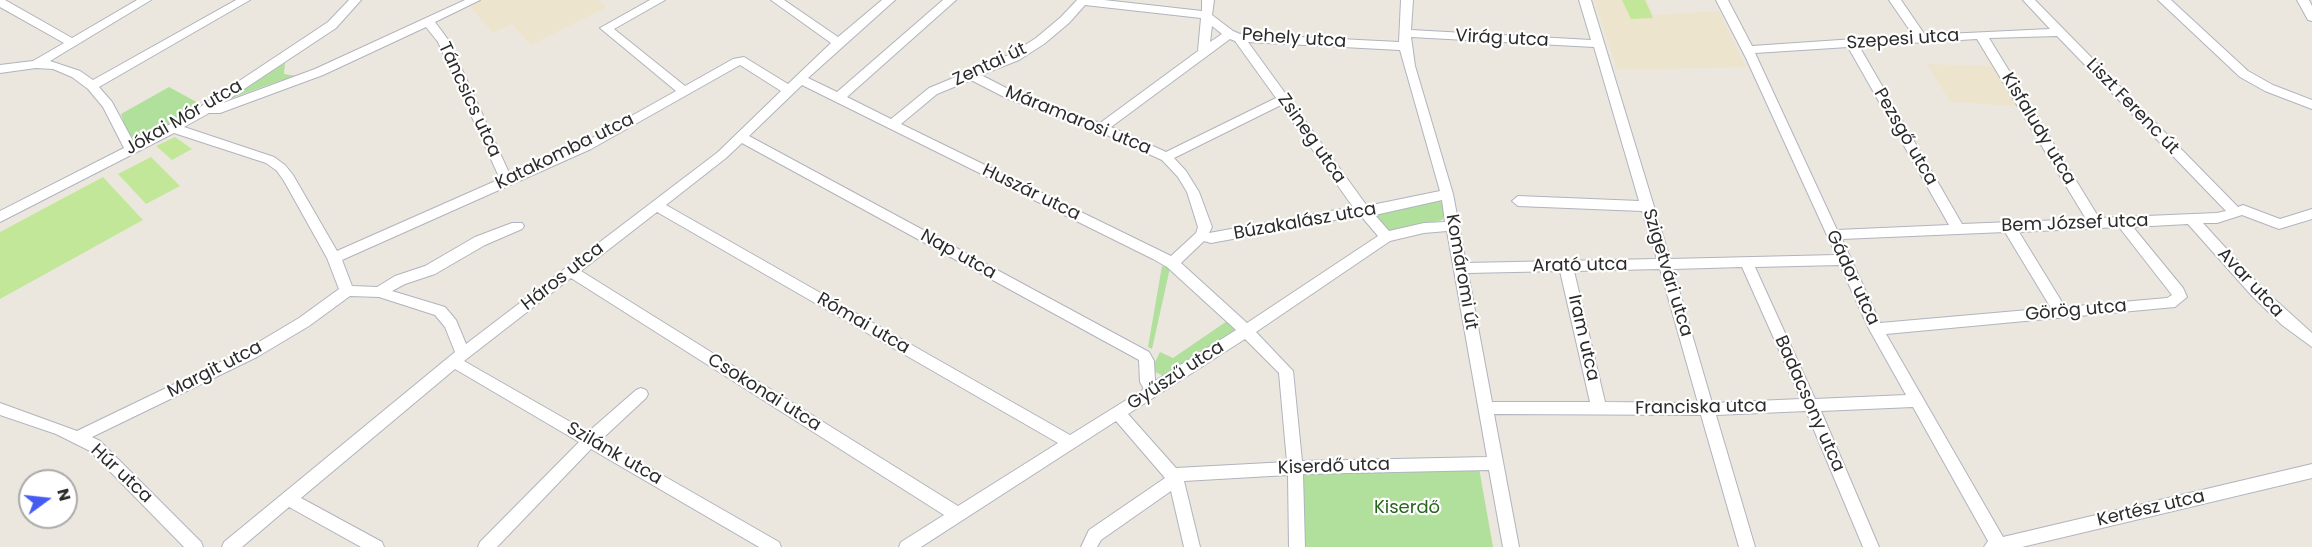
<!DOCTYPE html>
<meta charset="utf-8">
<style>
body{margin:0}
#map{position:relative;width:2312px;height:547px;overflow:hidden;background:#ece7de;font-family:Poppins,sans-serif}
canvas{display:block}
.north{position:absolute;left:18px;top:469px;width:60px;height:60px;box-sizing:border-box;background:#fff;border:2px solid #aaa;border-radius:50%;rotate:75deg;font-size:16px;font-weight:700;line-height:24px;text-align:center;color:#2b2b2b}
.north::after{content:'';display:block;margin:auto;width:21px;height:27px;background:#445cf2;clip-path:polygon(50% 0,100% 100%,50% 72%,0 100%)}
</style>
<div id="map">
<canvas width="2312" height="547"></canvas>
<div class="north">N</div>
</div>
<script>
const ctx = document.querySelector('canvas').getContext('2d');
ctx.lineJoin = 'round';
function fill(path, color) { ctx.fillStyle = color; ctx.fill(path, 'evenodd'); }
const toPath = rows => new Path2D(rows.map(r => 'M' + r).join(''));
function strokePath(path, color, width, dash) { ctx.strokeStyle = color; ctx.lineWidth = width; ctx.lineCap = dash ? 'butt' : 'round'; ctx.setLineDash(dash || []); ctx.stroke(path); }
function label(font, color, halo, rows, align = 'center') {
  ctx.font = font + ' Poppins,sans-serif'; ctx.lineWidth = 4.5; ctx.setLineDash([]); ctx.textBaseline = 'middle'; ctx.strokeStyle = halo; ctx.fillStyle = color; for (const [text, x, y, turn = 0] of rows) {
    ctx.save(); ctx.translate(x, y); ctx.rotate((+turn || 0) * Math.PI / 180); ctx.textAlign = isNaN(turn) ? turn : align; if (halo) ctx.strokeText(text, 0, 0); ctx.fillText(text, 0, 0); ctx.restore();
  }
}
const education = toPath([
 [480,0,598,0,607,7,531,45,512,24,493,33,469,5],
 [1594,0,1646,0,1654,15,1719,11,1746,67,1617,70],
 [1927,64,1993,66,2017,106,1950,102]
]);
const green = toPath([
 [285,63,284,74,297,76,284,83,282,80,229,99],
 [169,87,202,105,169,126,141,140,135,140,127,132,121,114],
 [1437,199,1444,204,1446,213,1442,220,1389,231,1376,219,1379,212],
 [1162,266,1170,268,1152,349,1148,347],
 [1227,321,1236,330,1164,376,1155,372,1154,364,1160,352,1173,358],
 [1479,468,1493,547,1302,547,1303,471]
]);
const pitch = toPath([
 [1622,0,1645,0,1653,18,1631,19],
 [175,137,192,149,172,160,156,146],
 [151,157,180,186,146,204,118,174],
 [103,177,143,220,0,299,0,232]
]);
const minor = toPath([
 [0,0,5,0,72,38,137,0,151,0,50,61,80,71,93,80,236,0,250,0,99,87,112,102,134,143,188,115,328,22,349,0,361,0,336,28,223,103,315,69,465,0,480,0,435,22,449,41,510,175,583,143,676,91,600,28,650,0,665,0,614,29,685,86,733,59,744,57,788,84,831,43,771,0,784,0,838,37,882,0,895,0,808,78,837,92,943,0,956,0,847,97,891,119,929,88,1011,54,1036,38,1061,17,1077,0,1104,0,1202,11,1202,0,1214,0,1212,15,1233,31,1240,34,1399,42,1401,0,1413,0,1411,30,1591,40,1579,0,1591,0,1670,259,1836,255,1746,58,1716,0,1728,0,1752,46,1913,35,1889,0,1901,0,1925,35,2050,29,2023,0,2035,0,2238,207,2243,205,2280,219,2312,209,2312,219,2279,229,2242,215,2217,223,2203,223,2262,288,2312,333,2312,347,2282,325,2252,296,2188,224,2133,227,2183,288,2187,297,2175,307,1886,334,2003,537,2312,464,2312,478,2022,547,1984,547,1988,541,1913,407,1821,411,1879,547,1863,547,1806,411,1716,415,1755,547,1739,547,1701,415,1494,414,1519,547,1503,547,1489,470,1303,474,1305,547,1289,547,1288,475,1184,481,1200,547,1184,547,1171,491,1101,540,1097,547,1081,547,1089,530,1165,478,1116,421,921,547,899,547,901,542,944,515,571,278,464,361,588,432,636,390,641,388,646,390,648,394,646,398,601,440,779,542,781,547,759,547,591,449,497,547,478,547,480,542,579,442,455,369,301,498,382,542,384,547,361,547,289,507,242,547,222,547,224,542,455,352,445,327,435,315,379,297,350,296,309,326,257,357,92,437,100,441,201,542,203,547,184,547,90,451,56,434,0,415,0,403,77,431,247,349,299,318,339,289,327,258,284,181,277,171,266,163,174,133,0,222,0,211,124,148,103,107,88,89,72,77,53,69,36,68,0,73,0,65,33,61,64,43,0,7,0,0],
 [1085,5,1201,18,1198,51,1100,123,1016,93,981,75,1019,60,1044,44,1069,23,1085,5],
 [1212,26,1222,34,1210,42,1212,26],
 [426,27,438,42,500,179,337,251,293,175,285,165,274,157,184,127,209,113,220,113,323,75,426,27],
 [2057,36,2226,211,2217,213,2099,218,1989,38,2057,36],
 [1411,37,1594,47,1639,201,1518,196,1512,201,1518,206,1642,211,1657,259,1466,263,1453,194,1415,66,1411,37],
 [1230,39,1235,41,1276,98,1166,152,1111,127,1230,39],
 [1977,39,2086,219,1962,224,1859,46,1977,39],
 [1248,42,1400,50,1440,191,1367,206,1248,42],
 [1848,47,1949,225,1837,230,1755,53,1848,47],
 [740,65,781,91,718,152,466,344,456,320,445,307,392,291,405,284,435,274,485,245,522,229,524,226,522,223,512,223,475,237,425,266,395,276,377,287,352,286,342,260,591,149,740,65],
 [971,80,1008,99,1098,131,1162,160,1178,177,1187,192,1198,227,1196,233,1171,256,901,124,937,94,971,80],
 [802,85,1153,259,1167,267,1236,330,1155,381,1154,361,1149,352,749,136,802,85],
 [1281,105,1353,207,1209,233,1212,227,1199,192,1186,171,1174,158,1281,105],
 [742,143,1139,360,1140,382,1144,389,1070,435,666,205,726,158,742,143],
 [1442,200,1445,222,1424,223,1389,231,1375,215,1442,200],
 [657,212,1058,443,958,506,581,271,657,212],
 [1356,216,1361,216,1378,236,1247,323,1181,263,1204,241,1211,243,1356,216],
 [2119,227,2172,295,2167,298,2065,307,2019,232,2119,227],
 [1447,231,1487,457,1302,461,1293,371,1256,332,1390,241,1424,233,1447,231],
 [2005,232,2051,308,1880,323,1842,239,2005,232],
 [1840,265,1869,329,1906,395,1815,399,1755,267,1840,265],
 [1742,267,1801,399,1712,403,1673,269,1742,267],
 [1660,269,1698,403,1605,402,1574,271,1660,269],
 [1560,271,1590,402,1492,402,1468,273,1560,271],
 [1245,339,1279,373,1287,462,1176,468,1128,414,1245,339],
 [2158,0,2171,0,2248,71,2273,85,2312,100,2312,109,2265,91,2240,77,2158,0],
 [2297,0,2309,0,2312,6,2312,21,2308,20,2297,0]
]);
const streetNames = [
 ["Pehely utca",1294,39,4],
 ["Virág utca",1502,39,3],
 ["Szepesi utca",1903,40,-4],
 ["Zentai út",990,65,-25],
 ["Táncsics utca",469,100,65],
 ["Liszt Ferenc út",2132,107,46],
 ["Jókai Mór utca",184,118,-30],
 ["Máramarosi utca",1078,121,22],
 ["Kisfaludy utca",2038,129,59],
 ["Pezsgő utca",1905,137,60],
 ["Zsineg utca",1311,139,55],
 ["Katakomba utca",565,152,-26],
 ["Huszár utca",1031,193,26],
 ["Búzakalász utca",1305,222,-10],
 ["Bem József utca",2075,224,-2],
 ["Nap utca",958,255,29],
 ["Arató utca",1580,266,-1],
 ["Komáromi út",1461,272,80],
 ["Szigetvári utca",1667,273,73],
 ["Háros utca",563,277,-38],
 ["Gádor utca",1852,278,65],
 ["Avar utca",2250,283,47],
 ["Görög utca",2076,311,-5],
 ["Római utca",863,324,30],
 ["Iram utca",1583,338,77],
 ["Margit utca",215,370,-27],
 ["Gyűszű utca",1176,376,-33],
 ["Csokonai utca",764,393,32],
 ["Badacsony utca",1809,404,66],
 ["Franciska utca",1701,408,-1],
 ["Szilánk utca",614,454,30],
 ["Kiserdő utca",1334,467,-2],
 ["Húr utca",121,474,43],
 ["Kertész utca",2151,509,-13]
];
const parkNames = [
 ["Kiserdő",1407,508]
];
fill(education, '#ede4ce');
fill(green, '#b0e09c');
fill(pitch, '#c2e799');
strokePath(minor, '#b1b3be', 2);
fill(minor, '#fff');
label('18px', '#2b2b2b', '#fff', streetNames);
label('18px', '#29651d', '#fff', parkNames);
</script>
